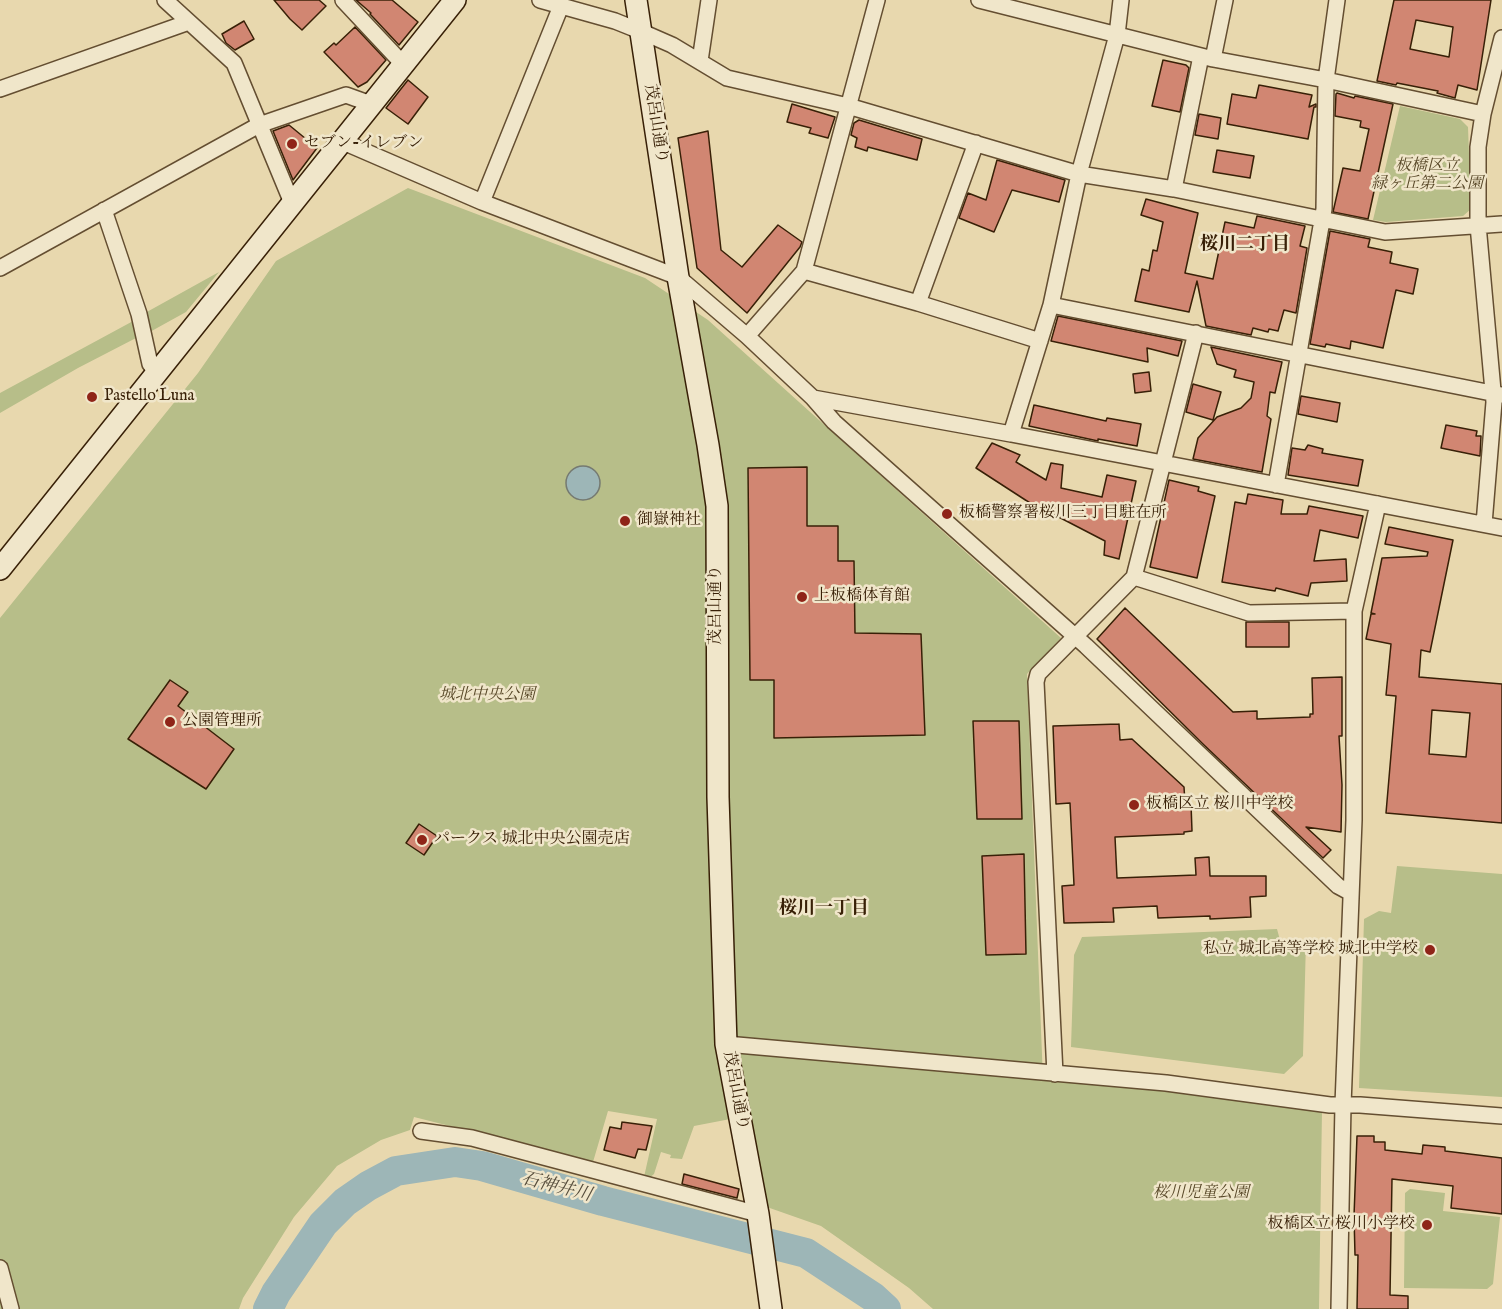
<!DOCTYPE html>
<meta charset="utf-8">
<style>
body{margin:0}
canvas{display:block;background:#e8d8ae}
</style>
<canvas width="1502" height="1309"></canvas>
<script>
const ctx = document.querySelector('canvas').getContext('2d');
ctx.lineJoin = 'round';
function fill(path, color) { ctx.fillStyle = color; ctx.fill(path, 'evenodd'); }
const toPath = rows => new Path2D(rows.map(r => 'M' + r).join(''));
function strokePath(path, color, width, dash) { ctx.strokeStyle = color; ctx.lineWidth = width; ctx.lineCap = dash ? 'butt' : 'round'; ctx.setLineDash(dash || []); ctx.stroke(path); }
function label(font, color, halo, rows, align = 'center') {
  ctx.font = font + ' "IM FELL English","Noto Serif JP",serif'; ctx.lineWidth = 5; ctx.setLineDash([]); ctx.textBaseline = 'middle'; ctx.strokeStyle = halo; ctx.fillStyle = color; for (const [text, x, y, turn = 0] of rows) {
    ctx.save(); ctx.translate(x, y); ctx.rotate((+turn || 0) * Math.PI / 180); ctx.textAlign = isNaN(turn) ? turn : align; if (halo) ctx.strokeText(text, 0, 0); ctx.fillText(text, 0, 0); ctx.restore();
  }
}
const green = toPath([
 [1400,106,1460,119,1468,127,1471,209,1463,216,1386,222,1373,220],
 [408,188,645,278,708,320,1061,638,1027,674,1043,1080,1160,1090,1322,1110,1319,1309,933,1309,909,1288,821,1226,764,1206,746,1116,694,1126,682,1159,670,1158,671,1155,661,1152,654,1174,649,1178,644,1177,657,1119,608,1111,593,1162,414,1117,410,1130,381,1140,337,1166,294,1217,243,1298,239,1309,0,1309,0,618,198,373,276,261],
 [219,272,186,312,148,333,145,313],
 [135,320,136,338,78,368,0,413,0,393],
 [1397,866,1502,874,1502,1097,1359,1088,1364,919,1379,911,1391,913],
 [1277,929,1280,940,1306,940,1303,1056,1284,1074,1071,1047,1074,955,1082,937],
 [1410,1189,1445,1193,1443,1211,1500,1217,1493,1284,1487,1289,1404,1288,1405,1193]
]);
const water = toPath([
 '566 483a17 17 0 1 1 34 0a17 17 0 1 1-34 0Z'
]);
const river = toPath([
 [268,1309,276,1293,323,1224,345,1202,368,1186,396,1171,455,1162,482,1166,603,1201,806,1253,873,1297,886,1309]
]);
const building = toPath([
 [274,0,319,0,326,6,302,30,290,19,274,0],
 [356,0,392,0,418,22,399,45,370,14,371,13,356,0],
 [1394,0,1491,0,1477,90,1458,85,1455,98,1437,93,1438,91,1397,83,1396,85,1377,81,1394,0],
 [1416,20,1453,27,1449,57,1410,49,1416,20],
 [244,21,254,39,235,50,226,43,222,34,244,21],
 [355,27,386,60,367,82,358,87,324,52,334,43,336,45,355,27],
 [1163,60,1186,65,1189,68,1180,112,1152,106,1163,60],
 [408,80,428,97,408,124,386,108,408,80],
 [1259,85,1312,95,1309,107,1316,104,1316,107,1314,107,1308,139,1227,124,1232,94,1256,98,1259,85],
 [1337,93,1354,98,1355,96,1393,104,1368,219,1333,212,1343,168,1360,171,1369,129,1360,127,1361,121,1335,116,1336,94,1337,93],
 [792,104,835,117,828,138,809,133,811,128,787,122,792,104],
 [1199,114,1221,118,1218,139,1195,135,1199,114],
 [859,120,922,139,917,160,868,147,867,151,855,147,857,138,851,135,854,123,859,120],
 [289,125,317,148,293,180,273,131,289,125],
 [708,131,721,250,742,267,778,225,802,242,800,247,747,313,697,268,678,138,708,131],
 [1217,150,1254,156,1250,178,1213,172,1217,150],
 [997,160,1065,180,1059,202,1012,190,994,232,959,218,968,193,986,200,997,160],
 [1146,199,1198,213,1185,273,1213,279,1225,222,1254,228,1257,216,1305,226,1300,246,1307,248,1296,313,1284,310,1278,331,1269,329,1268,332,1253,328,1251,335,1206,326,1197,281,1189,312,1135,301,1142,269,1149,271,1153,250,1157,251,1163,222,1141,215,1146,199],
 [1330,231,1370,239,1368,247,1392,252,1390,263,1418,269,1413,294,1396,290,1383,348,1351,341,1350,349,1326,344,1325,347,1310,344,1330,231],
 [1058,316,1182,341,1178,356,1147,348,1148,362,1051,341,1058,316],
 [1211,347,1282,362,1275,393,1270,392,1267,416,1271,419,1262,472,1193,459,1198,438,1217,417,1241,408,1251,398,1254,382,1234,377,1236,370,1217,364,1211,347],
 [1149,372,1151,391,1135,393,1133,374,1149,372],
 [1193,384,1221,392,1213,420,1186,412,1193,384],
 [1301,396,1340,403,1337,422,1298,414,1301,396],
 [1034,405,1106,421,1107,418,1141,424,1137,446,1098,439,1098,441,1029,426,1034,405],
 [1446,425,1477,431,1476,436,1481,436,1480,456,1441,448,1446,425],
 [992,443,1020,455,1016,462,1046,480,1051,463,1063,465,1061,488,1102,497,1107,475,1136,481,1119,559,1104,555,1105,541,1049,512,1047,514,976,468,992,443],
 [1308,445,1323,449,1322,453,1363,460,1358,486,1288,475,1292,448,1305,450,1308,445],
 [807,467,807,526,838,526,838,561,854,561,855,633,921,634,925,735,774,738,774,680,750,680,748,468,807,467],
 [1169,480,1199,487,1198,491,1215,496,1197,578,1150,567,1169,480],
 [1248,494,1283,500,1281,514,1307,514,1309,506,1363,516,1358,538,1320,530,1314,561,1346,559,1347,581,1311,583,1308,596,1276,588,1275,591,1222,582,1235,502,1246,504,1248,494],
 [1389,527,1453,540,1430,652,1421,650,1419,677,1502,684,1502,823,1386,813,1396,696,1386,695,1391,644,1366,639,1371,614,1375,614,1371,613,1382,558,1427,556,1428,552,1385,544,1389,527],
 [1432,710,1470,713,1466,757,1429,754,1432,710],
 [1125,608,1233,712,1257,711,1257,719,1310,717,1310,714,1313,714,1312,678,1342,677,1342,736,1339,736,1342,785,1341,832,1306,827,1331,850,1323,858,1204,745,1097,639,1125,608],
 [1246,622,1289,622,1289,647,1246,647,1246,622],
 [170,680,188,692,178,706,234,749,206,789,128,739,170,680],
 [973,721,1019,721,1022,819,977,819,973,721],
 [1119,724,1120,740,1132,739,1184,787,1185,803,1191,804,1192,831,1184,832,1184,834,1115,837,1117,878,1196,875,1195,858,1209,857,1210,876,1266,876,1266,896,1250,897,1251,917,1210,919,1210,916,1158,918,1157,906,1113,908,1114,922,1064,923,1062,886,1074,885,1070,803,1056,804,1053,726,1119,724],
 [419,824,437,836,424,855,406,843,419,824],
 [1024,854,1026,954,986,955,982,856,1024,854],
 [622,1122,652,1126,646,1150,638,1149,635,1158,604,1150,610,1127,621,1129,622,1122],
 [1357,1136,1374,1136,1374,1142,1385,1142,1385,1150,1422,1154,1423,1145,1445,1147,1445,1151,1502,1158,1502,1214,1451,1208,1453,1186,1392,1179,1390,1295,1408,1296,1408,1309,1357,1309,1358,1255,1355,1255,1354,1216,1357,1136],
 [684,1174,739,1189,737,1198,682,1184,684,1174]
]);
const street = toPath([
 [165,0,234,63,292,203],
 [343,0,403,64],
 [540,0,615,21,640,31,672,45,727,78,848,106,1079,174,1174,189,1385,232,1502,224],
 [979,0,1213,59,1326,80,1483,114],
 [1213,59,1225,0],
 [700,61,709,0],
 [0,89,189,22],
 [341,141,482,202,678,277,747,336,813,398,834,422,1086,646,1338,886,1351,893],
 [1174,189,1201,56],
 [482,202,561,6],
 [104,210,139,314,150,364,157,373],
 [0,268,259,125,346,95,371,104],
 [804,271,918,303,976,143],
 [918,303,1040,341],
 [1051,305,1501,395],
 [747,336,804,271,877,0],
 [813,398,1011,434,1051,305,1079,174,1117,35,1121,0],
 [1011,434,1502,528],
 [1276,485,1324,209,1326,80,1337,0],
 [1484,524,1494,402,1478,225,1478,147,1483,114,1502,38],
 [1134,577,1249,613,1354,611],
 [726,1044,1166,1083,1330,1105,1360,1105,1502,1116],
 [1055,1074,1036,682,1038,674,1134,577,1196,333],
 [421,1131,472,1138,758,1214],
 [0,1268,11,1309],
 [1339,1309,1343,1105,1354,820,1354,611,1378,504]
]);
const secondary = toPath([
 [636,0,678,277,708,445,717,506,718,797,726,1044,758,1214,771,1309],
 [0,569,455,0]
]);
const markers = [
 [292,144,6,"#8f2418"],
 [92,397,6,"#8f2418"],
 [947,514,6,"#8f2418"],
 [625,521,6,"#8f2418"],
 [802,597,6,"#8f2418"],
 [170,722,6,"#8f2418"],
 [1134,805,6,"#8f2418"],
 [422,840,6,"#8f2418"],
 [1430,950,6,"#8f2418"],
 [1427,1225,6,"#8f2418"]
];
const streetNames = [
 ["茂呂山通り",655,124,81],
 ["茂呂山通り",717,605,-90],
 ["茂呂山通り",735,1091,79]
];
const poiNames = [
 ["セブン-イレブン",304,144],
 ["Pastello Luna",104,397],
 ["板橋警察署桜川三丁目駐在所",959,514],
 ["御嶽神社",637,521],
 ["上板橋体育館",814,597],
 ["公園管理所",182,722],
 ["板橋区立 桜川中学校",1146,805],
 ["パークス 城北中央公園売店",434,840],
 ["私立 城北高等学校 城北中学校",1418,950,"right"],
 ["板橋区立 桜川小学校",1415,1225,"right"]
];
const parkNames = [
 ["板橋区立",1427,167],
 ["緑ヶ丘第二公園",1427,185],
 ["城北中央公園",487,696],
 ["桜川児童公園",1201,1194]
];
const neighbourhoodNames = [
 ["桜川二丁目",1245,245],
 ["桜川一丁目",824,909]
];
const waterNames = [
 ["石神井川",556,1188,14]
];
fill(green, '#b7be89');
fill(water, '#9db6b7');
strokePath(water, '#757a71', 1.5);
strokePath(river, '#9db6b7', 30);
fill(building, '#d18672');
strokePath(building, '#382007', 1.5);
strokePath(street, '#644e31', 18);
strokePath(secondary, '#382007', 24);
strokePath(street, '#f0e6ca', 15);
strokePath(secondary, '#f0e6ca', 21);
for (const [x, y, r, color] of markers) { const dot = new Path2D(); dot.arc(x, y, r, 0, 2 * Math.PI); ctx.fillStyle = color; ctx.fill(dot); strokePath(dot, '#f0e6ca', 2); }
label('16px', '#382007', '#f0e6ca', streetNames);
label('16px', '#382007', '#f0e6ca', poiNames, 'left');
label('italic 16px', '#584828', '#f0e6ca', parkNames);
label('bold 18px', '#382007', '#f0e6ca', neighbourhoodNames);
label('italic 18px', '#564d3c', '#f0e6ca', waterNames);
</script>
